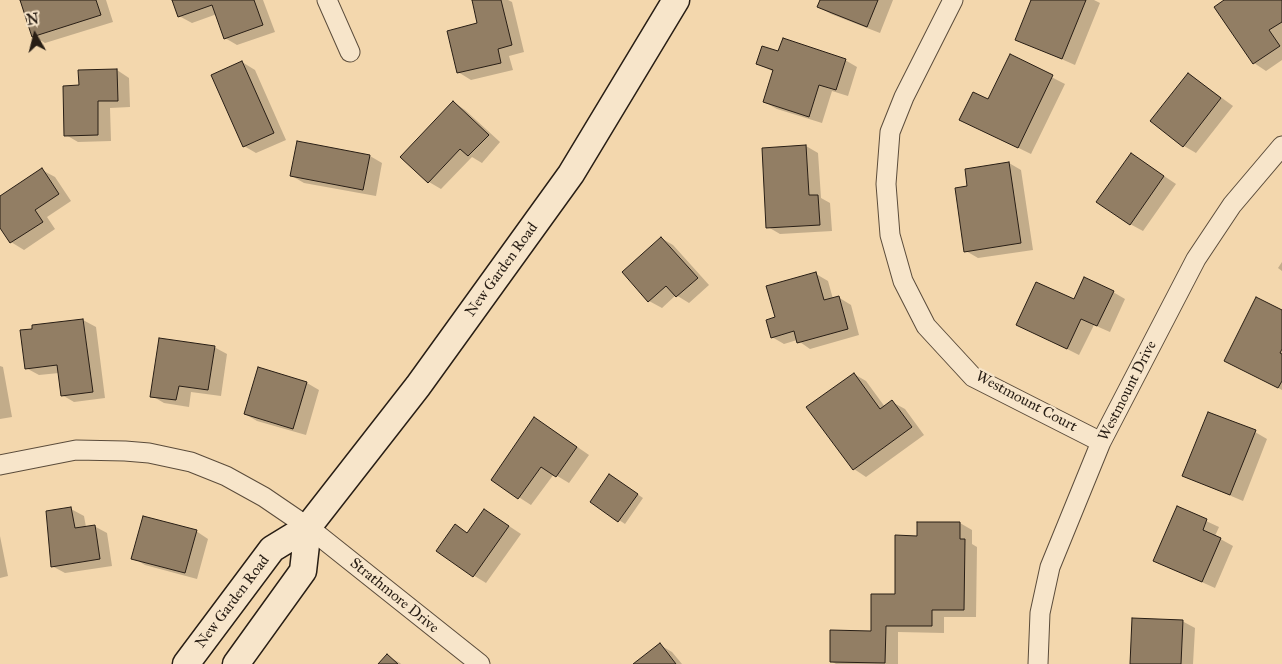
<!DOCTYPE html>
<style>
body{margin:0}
#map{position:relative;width:1282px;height:664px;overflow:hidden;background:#f3d7ad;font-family:"IM FELL Great Primer",serif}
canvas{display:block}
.north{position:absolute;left:10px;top:10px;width:50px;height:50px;-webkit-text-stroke:4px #f7e5ca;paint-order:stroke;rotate:352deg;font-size:14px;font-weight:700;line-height:20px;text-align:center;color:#281e15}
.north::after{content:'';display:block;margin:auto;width:18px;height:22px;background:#281e15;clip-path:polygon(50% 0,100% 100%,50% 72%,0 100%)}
</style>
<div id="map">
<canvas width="1282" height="664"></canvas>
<div class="north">N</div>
</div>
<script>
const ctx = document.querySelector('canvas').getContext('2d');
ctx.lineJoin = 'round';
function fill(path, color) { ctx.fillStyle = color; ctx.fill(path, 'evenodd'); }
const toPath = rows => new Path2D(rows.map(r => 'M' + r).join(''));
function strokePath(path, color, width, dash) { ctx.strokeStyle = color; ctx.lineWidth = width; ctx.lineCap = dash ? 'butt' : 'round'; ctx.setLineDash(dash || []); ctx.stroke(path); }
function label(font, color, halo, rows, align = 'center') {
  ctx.font = font + ' "IM FELL Great Primer",serif'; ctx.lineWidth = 4.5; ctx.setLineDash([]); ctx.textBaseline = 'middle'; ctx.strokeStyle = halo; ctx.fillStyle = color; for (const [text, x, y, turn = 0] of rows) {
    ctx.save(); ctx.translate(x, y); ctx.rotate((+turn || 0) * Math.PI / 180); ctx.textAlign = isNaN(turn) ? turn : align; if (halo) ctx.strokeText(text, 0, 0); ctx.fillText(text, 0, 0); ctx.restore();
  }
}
const shadow = toPath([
 [21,0,106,0,113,22,45,43,33,36],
 [174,0,263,0,275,32,237,45,225,38,217,14,192,23,179,16],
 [478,0,508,0,512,2,524,52,509,56,513,70,471,80,458,72,479,24],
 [822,0,893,0,880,33,831,14,819,7],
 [1032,0,1094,0,1100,3,1075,65,1016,39],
 [1226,0,1282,0,1282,60,1266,71,1254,63],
 [779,53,845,60,857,67,848,96,832,91,822,123,777,109,764,102,774,72,758,64],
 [1010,56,1065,84,1031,154,961,120,988,101],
 [242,62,255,70,286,140,256,153,244,146],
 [117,70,129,78,130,107,110,108,111,141,78,142,66,135,80,87],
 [1189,74,1233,106,1196,153,1184,146],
 [453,102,465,110,500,142,482,163,472,157,441,189,429,182],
 [806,146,818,153,821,198,830,203,832,231,780,234,768,227],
 [1131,154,1176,184,1143,231,1130,224],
 [370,156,382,163,376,196,304,183,292,176],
 [1009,163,1021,170,1033,250,978,258,966,251],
 [42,170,55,177,71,201,47,217,55,229,24,250,11,242,0,226,0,198],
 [661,238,673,245,709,285,689,303,676,295,662,308,649,301],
 [1282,262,1282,271,1278,268],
 [816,274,828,281,833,299,838,297,851,305,859,335,810,349,797,340,784,344,772,337],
 [1113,292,1125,299,1110,332,1094,325,1079,355,1017,324,1074,301],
 [1282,312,1282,390,1238,367],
 [83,320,96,327,105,398,74,402,62,395,59,373,39,375,26,368],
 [214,347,227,354,221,396,191,392,189,407,164,403,152,396],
 [0,366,3,367,12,417,0,419],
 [854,374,866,381,885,407,892,402,905,409,924,435,866,477,854,469],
 [307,383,319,390,306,435,257,421,245,414],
 [547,426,589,455,569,483,554,474,531,505,492,480],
 [1255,432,1267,439,1243,501,1184,476],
 [615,479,643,498,625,524,619,520],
 [1178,508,1219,527,1215,536,1233,546,1215,588,1155,561],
 [71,509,84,516,86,527,94,526,107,533,112,566,65,573,52,566],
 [485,510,521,534,486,583,473,575,456,526,468,533],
 [960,523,972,530,972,544,977,547,976,617,944,617,944,633,898,632,898,664,836,664,831,661,872,632,896,596],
 [196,531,208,539,197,579,145,565,133,558],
 [0,536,8,576,0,578],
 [1182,621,1195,628,1193,664,1132,664],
 [660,645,672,652,682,664,635,664],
 [388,656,400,663,401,664,379,664]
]);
const building = toPath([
 [20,0,96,0,101,15,32,37,20,0],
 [172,0,254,0,263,25,224,39,212,5,178,17,172,0],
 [472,0,501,0,512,45,498,49,501,63,457,73,447,31,477,23,472,0],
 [820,0,878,0,867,27,817,7,820,0],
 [1031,0,1086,0,1062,59,1015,40,1031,0],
 [1224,0,1282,0,1282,22,1269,30,1280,46,1253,64,1214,7,1224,0],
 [783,38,846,59,836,90,819,85,809,117,763,102,773,70,756,64,762,46,778,51,783,38],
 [1010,54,1053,75,1018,148,959,120,973,92,988,99,1010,54],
 [242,61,274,133,243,147,211,75,242,61],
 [117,69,118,101,98,101,98,135,64,136,63,86,79,85,78,70,117,69],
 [1188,73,1221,98,1183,147,1150,121,1188,73],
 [453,101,489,135,468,156,460,149,428,183,400,157,453,101],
 [297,141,370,155,363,190,290,176,297,141],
 [806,145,809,195,818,195,820,225,766,228,762,148,806,145],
 [1131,153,1164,176,1130,225,1096,202,1131,153],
 [1009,162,1021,243,964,252,955,188,967,186,965,169,1009,162],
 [42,168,59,194,35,210,43,222,10,243,0,228,0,196,42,168],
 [661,237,698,278,676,297,666,286,648,302,622,272,661,237],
 [816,272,824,300,839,296,848,329,797,343,794,331,771,338,766,320,775,317,766,286,816,272],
 [1084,277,1114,291,1097,326,1081,319,1067,349,1016,325,1036,282,1074,299,1084,277],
 [1256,297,1282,310,1282,349,1280,353,1282,354,1282,381,1278,388,1224,361,1256,297],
 [83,319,93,392,61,396,57,365,25,369,20,330,32,329,32,325,83,319],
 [159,338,215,346,208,390,179,386,176,400,150,397,159,338],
 [258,367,307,382,293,429,244,414,258,367],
 [854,373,880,409,892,400,912,427,853,470,806,407,854,373],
 [1208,412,1256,430,1230,495,1182,476,1208,412],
 [534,417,577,447,556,477,541,467,518,499,491,480,534,417],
 [609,474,638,494,618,522,590,502,609,474],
 [1177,506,1207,519,1203,530,1221,538,1202,582,1153,561,1177,506],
 [71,507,75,528,95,525,100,559,51,567,46,511,71,507],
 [484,509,509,526,473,577,436,551,455,524,467,533,484,509],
 [143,516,197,530,185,573,131,559,143,516],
 [917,522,960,522,960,539,965,539,964,610,932,610,932,626,886,626,885,663,830,662,830,630,871,631,871,594,895,594,895,535,917,536,917,522],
 [1132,618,1183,620,1181,664,1130,664,1132,618],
 [660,643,676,664,633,664,660,643],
 [387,654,398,664,378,664,387,654]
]);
const street = toPath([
 [327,0,350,52],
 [953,0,904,97,890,132,886,184,890,235,903,281,926,326,973,377,1101,442],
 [0,465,76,450,125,451,149,453,191,462,226,476,264,497,308,527,480,664],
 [1038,664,1040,613,1050,567,1101,442,1196,259,1232,205,1282,146]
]);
const secondary = toPath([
 [186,664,272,549,308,527,418,386,571,174,676,0],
 [236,664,303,571,308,527]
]);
const streetNames = [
 ["New Garden Road",502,270,-54],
 ["Westmount Drive",1128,391,-63],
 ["Westmount Court",1026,402,28],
 ["Strathmore Drive",394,596,39],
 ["New Garden Road",233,602,-53]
];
fill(shadow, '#0003');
fill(building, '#927e64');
strokePath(building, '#281e15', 1);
strokePath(street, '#5b4c3b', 21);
strokePath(secondary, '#281e15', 29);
strokePath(street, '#f7e5ca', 19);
strokePath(secondary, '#f7e5ca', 26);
label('15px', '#281e15', '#f7e5ca', streetNames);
</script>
